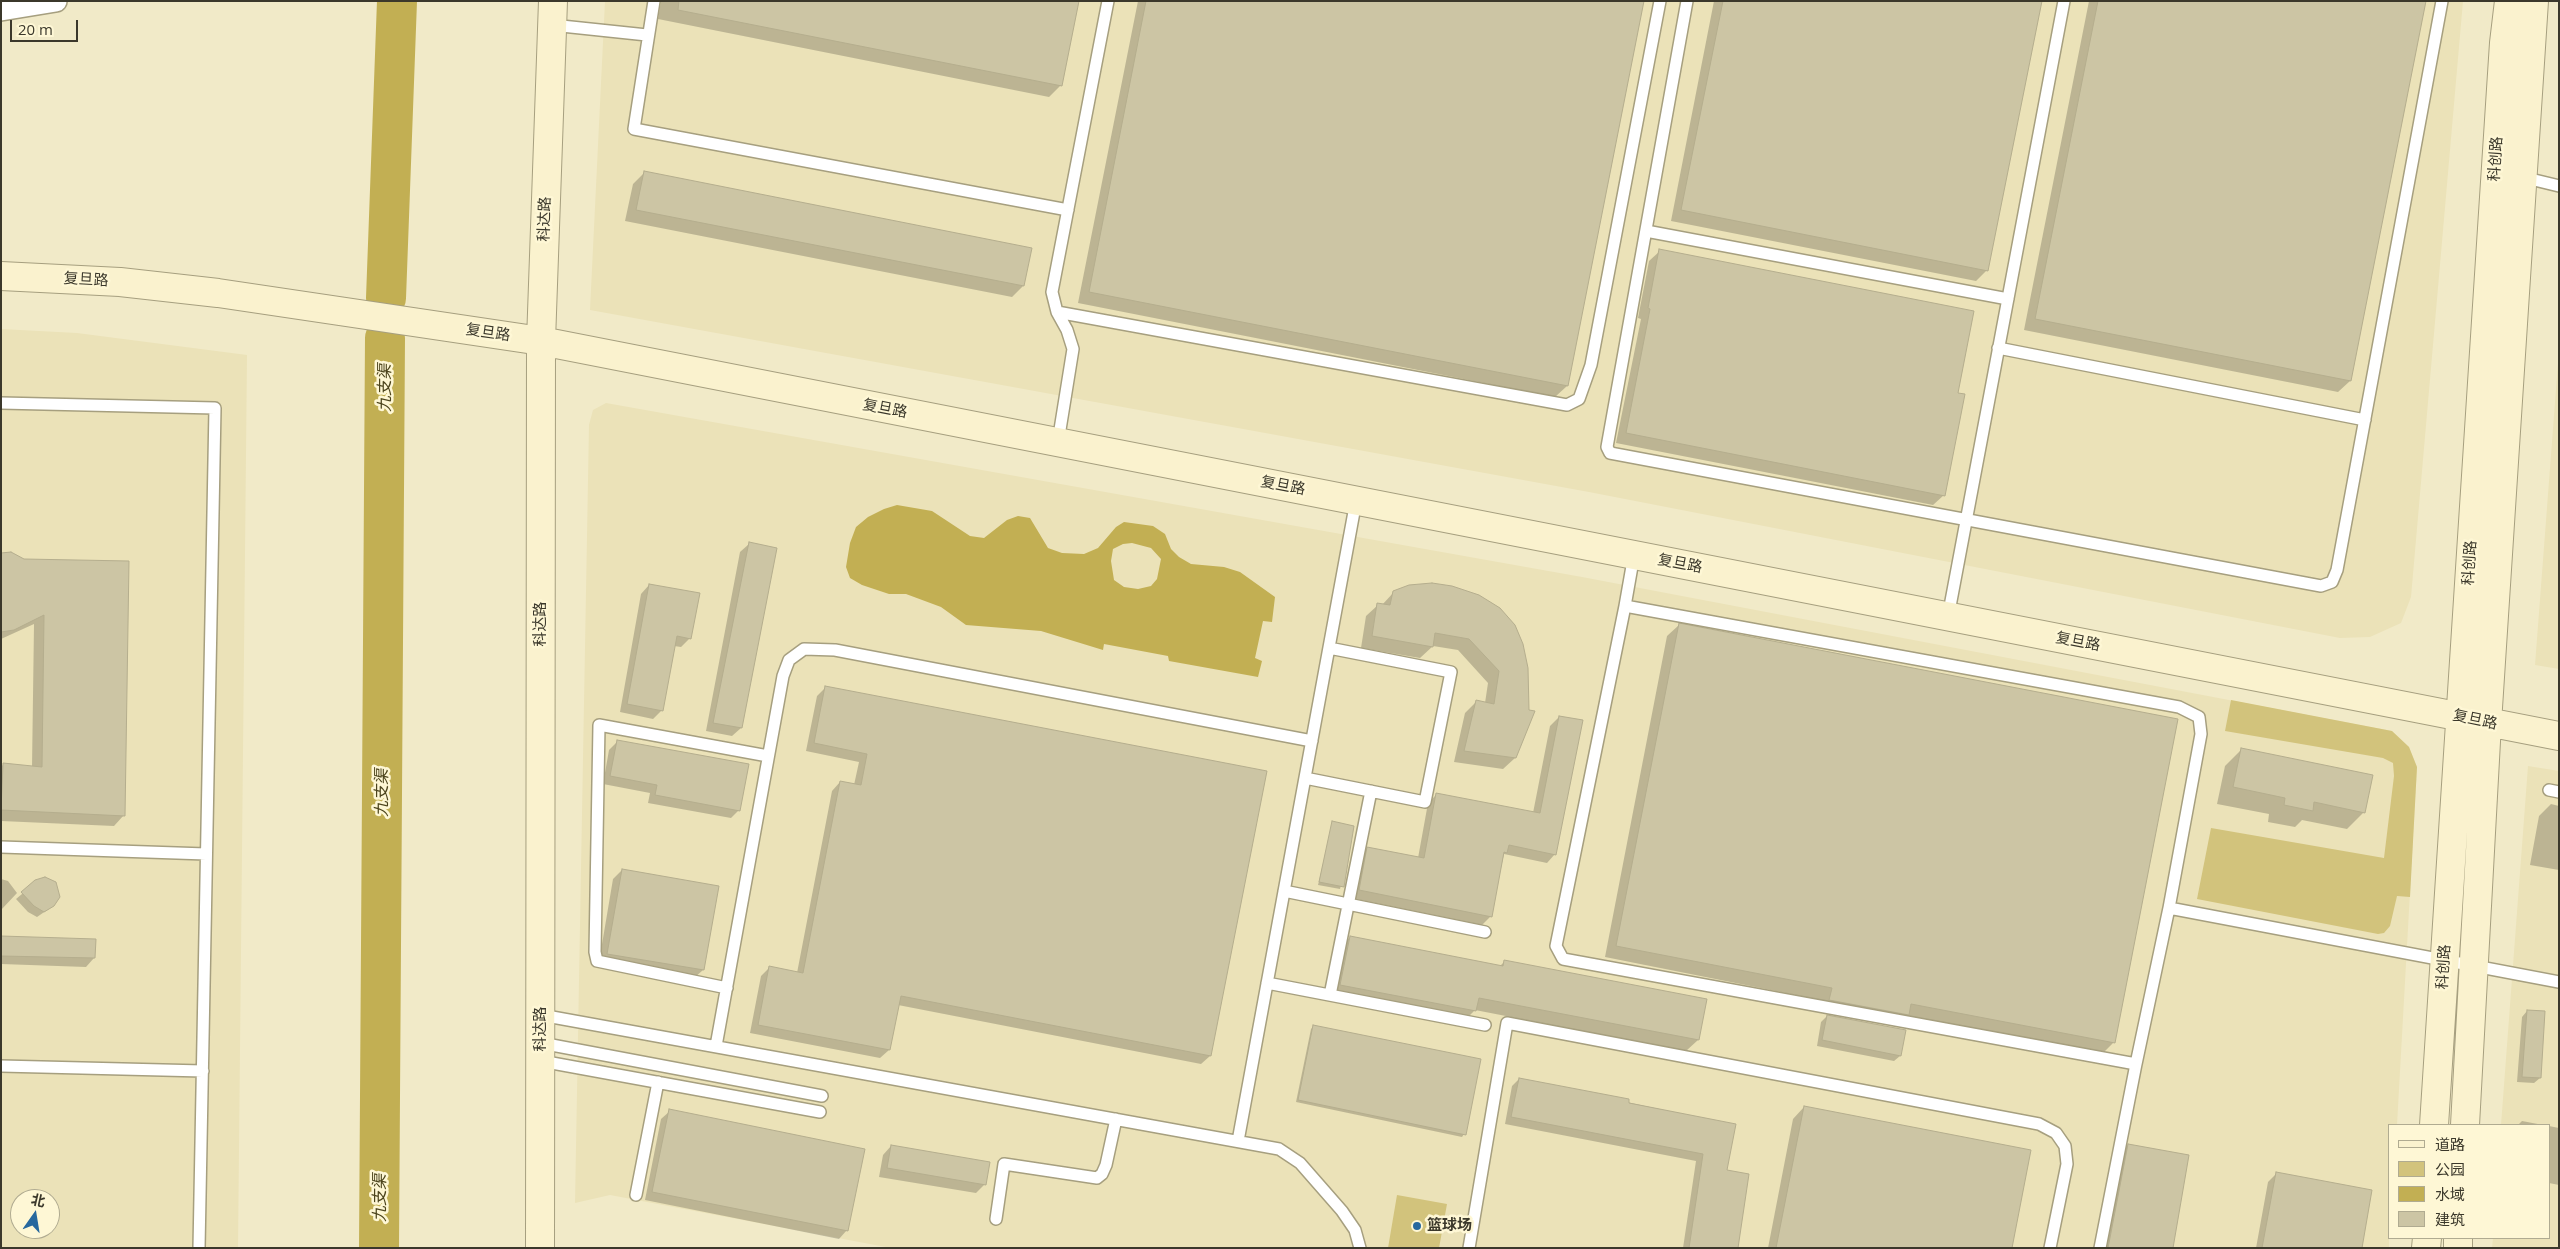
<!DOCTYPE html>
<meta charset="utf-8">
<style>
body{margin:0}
#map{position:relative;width:2560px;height:1249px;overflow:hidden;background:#f1eac8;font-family:"Open Sans","Noto Sans SC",sans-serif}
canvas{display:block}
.frame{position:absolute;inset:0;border:2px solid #3b382b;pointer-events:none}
.legend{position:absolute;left:2388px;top:1124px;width:162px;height:115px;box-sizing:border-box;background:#fef7d5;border:1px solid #b0ab91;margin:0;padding:6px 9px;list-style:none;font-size:15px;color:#3b382b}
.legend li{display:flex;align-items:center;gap:10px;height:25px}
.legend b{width:25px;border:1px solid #b0ab91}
.north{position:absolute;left:10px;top:1189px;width:50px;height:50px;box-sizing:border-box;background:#fef7d5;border:1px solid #b0ab91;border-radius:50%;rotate:13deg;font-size:14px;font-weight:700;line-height:20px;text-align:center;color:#3b382b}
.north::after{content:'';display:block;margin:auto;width:18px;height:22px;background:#27689e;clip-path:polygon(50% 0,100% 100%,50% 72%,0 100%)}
.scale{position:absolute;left:10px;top:20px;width:68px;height:22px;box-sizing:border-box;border:2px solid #3b382b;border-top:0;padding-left:6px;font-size:15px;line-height:18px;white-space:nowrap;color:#3b382b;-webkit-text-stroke:4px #fef7d5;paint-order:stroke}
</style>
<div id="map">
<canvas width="2560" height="1249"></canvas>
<div class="frame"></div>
<ul class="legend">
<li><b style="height:6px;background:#faf2ce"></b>道路</li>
<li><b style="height:14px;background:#d2c37c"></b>公园</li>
<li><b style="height:14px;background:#c2af53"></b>水域</li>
<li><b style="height:14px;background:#ccc5a4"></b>建筑</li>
</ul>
<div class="north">北</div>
<div class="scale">20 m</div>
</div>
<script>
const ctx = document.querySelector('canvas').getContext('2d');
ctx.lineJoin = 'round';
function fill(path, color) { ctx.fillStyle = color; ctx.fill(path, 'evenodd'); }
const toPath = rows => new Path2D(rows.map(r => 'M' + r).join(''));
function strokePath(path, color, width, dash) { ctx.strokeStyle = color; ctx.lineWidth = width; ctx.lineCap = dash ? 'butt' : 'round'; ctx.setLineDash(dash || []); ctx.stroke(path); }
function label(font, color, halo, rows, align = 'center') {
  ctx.font = font + ' "Open Sans","Noto Sans SC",sans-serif'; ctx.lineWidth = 5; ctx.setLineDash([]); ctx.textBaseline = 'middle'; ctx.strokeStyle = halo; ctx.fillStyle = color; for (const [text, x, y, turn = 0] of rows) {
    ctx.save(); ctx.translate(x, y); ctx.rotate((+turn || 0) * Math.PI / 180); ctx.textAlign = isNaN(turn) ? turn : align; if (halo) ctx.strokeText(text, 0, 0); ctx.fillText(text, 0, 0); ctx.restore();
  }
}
const built = toPath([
 [605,1,2463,1,2411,597,2401,623,2370,637,2340,638,1589,492,590,310],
 [1,329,77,333,247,355,238,1248,1,1248],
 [20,1199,50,1199,50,1229,20,1229],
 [2559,350,2559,669,2535,665],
 [606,403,1582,577,2392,731,2409,747,2417,767,2397,1125,2389,1125,2389,1248,891,1248,610,1195,575,1203,589,425,593,410],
 [2528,766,2559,771,2559,1248,2492,1248,2493,1238,2549,1238,2549,1125,2501,1125]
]);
const green = toPath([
 [2231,700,2392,731,2409,747,2417,767,2410,897,2397,896,2390,926,2384,933,2378,934,2197,899,2211,828,2384,858,2394,776,2393,763,2383,758,2225,731],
 [1397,1195,1447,1204,1439,1248,1388,1248]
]);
const water = toPath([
 [897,505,932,511,970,536,984,538,1007,520,1018,516,1030,518,1048,548,1062,553,1084,554,1098,548,1116,527,1124,522,1153,526,1165,534,1171,549,1179,557,1191,564,1224,567,1240,572,1275,597,1272,622,1263,621,1255,658,1262,661,1258,677,1169,661,1168,656,1104,644,1103,650,1041,631,966,625,941,607,906,594,889,594,862,585,850,578,846,567,850,543,856,527,868,517,884,509],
 [1132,543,1151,548,1161,559,1157,579,1151,586,1138,589,1124,587,1114,580,1111,561,1113,549,1123,544]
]);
const shadow = toPath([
 [661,1,1078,1,1061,85,1049,97,658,19],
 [1138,1,1643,1,1567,386,1555,397,1078,303],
 [1714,1,2040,1,1987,270,1976,281,1671,221],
 [2089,1,2425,1,2350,381,2338,392,2024,330],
 [644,173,1023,286,1012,297,625,221,633,184],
 [1660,251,1956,394,1944,495,1933,505,1616,443,1641,319,1638,318,1649,261],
 [749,544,776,549,741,728,732,736,706,731,740,552],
 [1,555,23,560,124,815,114,826,1,821,1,767,3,765,32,767,34,624,1,639],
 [649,585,690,638,681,647,674,646,662,710,653,719,620,712,641,594],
 [1394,592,1499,609,1515,758,1503,769,1454,762,1465,713,1476,702,1485,703,1488,683,1458,650,1433,646,1420,658,1361,648,1366,616,1378,605,1382,605],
 [1679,625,2176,720,2113,1043,2102,1054,1906,1016,1896,1026,1819,1011,1821,1000,1605,957,1667,636],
 [826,687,1265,772,1210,1056,1201,1064,898,1005,889,1050,880,1058,750,1033,761,976,770,967,797,973,832,791,840,782,854,785,859,762,806,751,817,696],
 [1559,717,1555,854,1547,863,1504,854,1490,917,1482,925,1351,898,1359,857,1368,848,1418,858,1428,803,1437,794,1533,813,1550,726],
 [617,742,739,810,731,818,648,803,650,793,603,784,609,750],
 [2242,749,2364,812,2347,829,2302,820,2295,827,2268,822,2269,814,2217,804,2225,766],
 [2551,804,2559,806,2559,870,2530,865,2539,816],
 [1333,822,1351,845,1340,889,1318,885],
 [622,870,703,970,694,978,599,962,613,879],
 [1,879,8,881,17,893,1,910],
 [40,879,53,906,37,917,28,912,16,899],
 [1350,937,1500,966,1505,961,1706,1000,1698,1040,1686,1051,1475,1010,1463,1022,1329,996,1339,948],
 [1,938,94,958,86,967,1,964],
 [2527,1011,2540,1078,2534,1083,2517,1082,2522,1017],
 [1827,1016,1900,1056,1894,1061,1817,1046,1821,1022],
 [1313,1027,1464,1134,1462,1137,1296,1102,1311,1029],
 [1519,1079,1734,1125,1725,1171,1737,1248,1683,1248,1696,1161,1505,1124,1512,1086],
 [1804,1107,2011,1248,1768,1248,1793,1119],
 [670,1111,847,1230,839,1239,645,1200,661,1119],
 [2522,1121,2543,1125,2518,1125],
 [2549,1126,2559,1128,2559,1185,2549,1183],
 [2128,1145,2172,1248,2102,1248,2120,1154],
 [891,1146,988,1163,984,1185,976,1193,879,1177,883,1155],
 [2276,1174,2361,1248,2256,1248,2268,1182]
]);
const river = toPath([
 [386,298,397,1],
 [379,1248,385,338]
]);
const building = toPath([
 [679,1,1079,1,1062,86,678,10,679,1],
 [1146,1,1644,1,1568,386,1089,292,1146,1],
 [1723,1,2042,1,1988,271,1681,210,1723,1],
 [2098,1,2426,1,2351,381,2035,319,2098,1],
 [644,171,1032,248,1024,286,636,210,644,171],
 [1659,249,1974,311,1958,393,1965,394,1945,496,1626,433,1650,309,1648,308,1659,249],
 [749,542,777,548,742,728,713,723,749,542],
 [11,552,24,559,129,561,125,816,1,810,3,763,42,767,44,615,14,630,1,632,1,553,11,552],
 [1432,583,1452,586,1479,595,1500,608,1515,625,1523,644,1528,668,1529,710,1535,711,1516,758,1464,751,1476,700,1494,704,1499,671,1469,639,1435,633,1433,647,1372,636,1377,603,1390,605,1393,591,1409,585,1432,583],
 [649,584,700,593,691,639,677,636,663,711,627,704,649,584],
 [1679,623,2178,719,2115,1043,1911,1004,1909,1015,1829,1000,1832,988,1616,946,1679,623],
 [825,686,1267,771,1211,1056,901,996,890,1050,758,1025,769,966,803,973,840,781,861,785,867,754,814,743,825,686],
 [1559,716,1583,720,1556,855,1509,845,1507,853,1504,852,1492,917,1359,890,1367,847,1424,858,1436,793,1540,813,1559,716],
 [617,740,749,764,740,811,655,795,657,785,610,776,617,740],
 [2241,748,2373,775,2365,813,2314,802,2313,811,2284,805,2285,798,2233,787,2241,748],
 [1332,821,1354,826,1344,887,1319,882,1332,821],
 [622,869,719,886,704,970,607,954,622,869],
 [45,877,56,882,60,897,54,906,44,912,34,906,21,892,35,880,45,877],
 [1,936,96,939,95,958,1,956,1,936],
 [1350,936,1503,966,1504,960,1707,999,1699,1040,1479,998,1476,1011,1340,985,1350,936],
 [2527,1010,2545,1011,2541,1078,2522,1077,2527,1010],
 [1827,1015,1906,1030,1901,1056,1822,1040,1827,1015],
 [1313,1025,1481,1059,1466,1135,1298,1100,1313,1025],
 [1519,1078,1629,1099,1629,1103,1736,1124,1727,1170,1749,1174,1738,1248,1689,1248,1703,1154,1511,1117,1519,1078],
 [1804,1106,2031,1150,2012,1248,1776,1248,1804,1106],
 [669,1109,865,1149,848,1231,652,1192,669,1109],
 [2128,1144,2189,1155,2173,1248,2108,1248,2128,1144],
 [891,1145,990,1162,986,1185,887,1168,891,1145],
 [2276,1172,2372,1190,2362,1248,2262,1248,2276,1172]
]);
const lane = toPath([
 [654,1,634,129,1068,210],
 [1687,1,1607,447,1610,453,2321,586,2332,582,2337,570,2442,1],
 [552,25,647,35],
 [2522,177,2559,186],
 [1646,231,2008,299],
 [1057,312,1567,405,1579,399,1591,365,1660,1],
 [1998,348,2365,420],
 [1,403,215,408,199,1248],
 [1058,442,1073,349,1067,330,1057,312,1052,292,1108,1],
 [1625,606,1634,555],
 [1948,617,2064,1],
 [1305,778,1425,802,1451,672,1329,648],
 [2549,790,2559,792],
 [1,847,206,854],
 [1284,891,1485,932],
 [2169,908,2136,1064,1563,959,1556,946,1625,606,2179,707,2199,717,2201,734,2169,908,2559,982],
 [1267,983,1485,1025],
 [727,988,597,961,595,952,599,725,768,756],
 [1330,995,1371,791],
 [541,1015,1279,1149,1300,1163,1342,1211,1355,1230,1360,1248],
 [541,1043,822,1096],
 [716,1046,783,676,789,660,804,649,835,650,1312,741],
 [541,1061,820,1112],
 [1,1066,203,1071],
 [1238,1141,1356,501],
 [636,1195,658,1082],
 [996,1219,1004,1164,1097,1178,1102,1174,1106,1165,1116,1119],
 [1469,1248,1507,1023,2039,1124,2056,1133,2065,1146,2067,1164,2050,1248],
 [2100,1248,2136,1064]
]);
const street = toPath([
 [1,10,56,1]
]);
const secondary = toPath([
 [1,276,120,282,218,293,541,341,2559,736],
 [2434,1125,2504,43,2509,1],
 [2465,1125,2487,723,2534,1],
 [540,1248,541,341,553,1],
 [2426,1248,2427,1238],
 [2458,1248,2458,1238]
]);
const markers = [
 [1417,1226,5,"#27689e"]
];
const streetNames = [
 ["科创路",2496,159,-86],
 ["科达路",545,219,-88],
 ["复旦路",86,280,3],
 ["复旦路",488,333,8],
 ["复旦路",885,409,11],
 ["复旦路",1283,486,11],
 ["科创路",2470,563,-86],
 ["复旦路",1680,564,11],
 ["科达路",541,624,-90],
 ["复旦路",2078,642,11],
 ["复旦路",2475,720,12],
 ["科创路",2444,967,-86],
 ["科达路",541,1029,-90]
];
const poiNames = [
 ["篮球场",1427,1226]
];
const waterNames = [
 ["九支渠",385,388,-90],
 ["九支渠",382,793,-90],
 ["九支渠",380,1198,-90]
];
fill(built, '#ebe2b8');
fill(green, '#d2c37c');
fill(water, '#c2af53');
fill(shadow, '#0003');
strokePath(river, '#c2af53', 40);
fill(building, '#ccc5a4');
strokePath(building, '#b5ae8e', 1);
strokePath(lane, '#a69f7f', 14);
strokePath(street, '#a69f7f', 24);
strokePath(secondary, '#a69f7f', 30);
strokePath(lane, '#fff', 11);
strokePath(street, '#fff', 21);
strokePath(secondary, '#faf2ce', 28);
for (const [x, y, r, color] of markers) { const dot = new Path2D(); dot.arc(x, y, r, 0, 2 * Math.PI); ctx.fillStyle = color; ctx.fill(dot); strokePath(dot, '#fef7d5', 2); }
label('15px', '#3b382b', '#fef7d5', streetNames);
label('bold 15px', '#3b382b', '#fef7d5', poiNames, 'left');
label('italic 16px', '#4b431c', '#fef7d5', waterNames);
</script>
